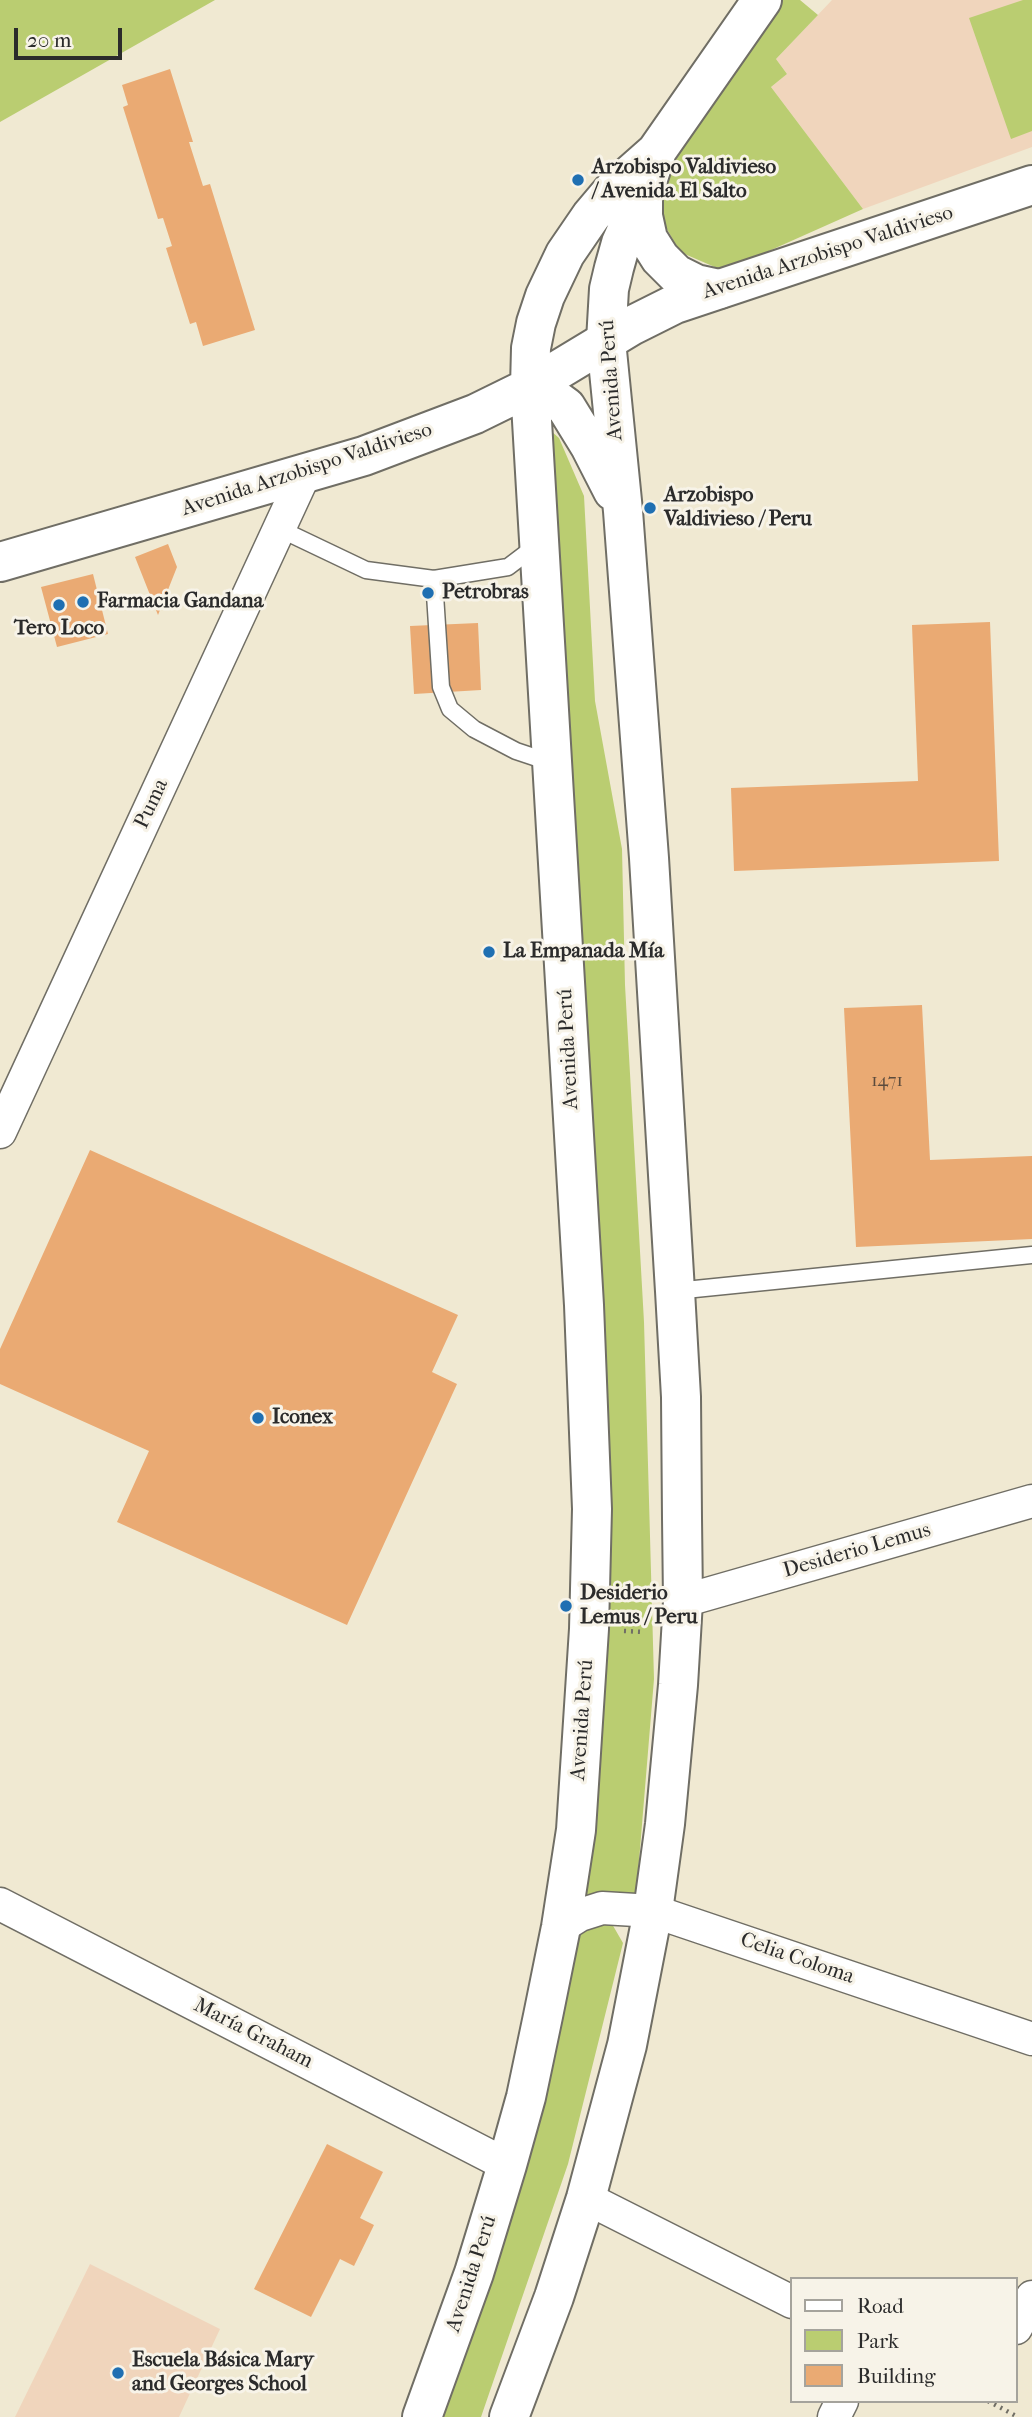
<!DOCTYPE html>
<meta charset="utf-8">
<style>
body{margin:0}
#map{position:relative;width:1032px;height:2417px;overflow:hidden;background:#f0e9d2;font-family:"IM FELL French Canon",serif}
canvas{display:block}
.legend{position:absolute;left:790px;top:2277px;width:228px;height:126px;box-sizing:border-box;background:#f7f3e8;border:2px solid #a5a39c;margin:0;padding:9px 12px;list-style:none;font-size:21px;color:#2b2b2b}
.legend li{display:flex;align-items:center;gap:14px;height:35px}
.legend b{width:35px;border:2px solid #a5a39c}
.scale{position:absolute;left:14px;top:28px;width:108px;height:32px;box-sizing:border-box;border:4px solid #2b2b2b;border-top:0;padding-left:9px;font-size:21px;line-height:24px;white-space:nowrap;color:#2b2b2b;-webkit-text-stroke:5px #f7f3e8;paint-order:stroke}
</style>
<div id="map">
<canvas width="1032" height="2417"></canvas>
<ul class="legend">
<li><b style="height:9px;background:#fff"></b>Road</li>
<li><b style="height:19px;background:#bacd71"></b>Park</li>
<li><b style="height:19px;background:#eaaa73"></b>Building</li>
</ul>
<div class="scale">20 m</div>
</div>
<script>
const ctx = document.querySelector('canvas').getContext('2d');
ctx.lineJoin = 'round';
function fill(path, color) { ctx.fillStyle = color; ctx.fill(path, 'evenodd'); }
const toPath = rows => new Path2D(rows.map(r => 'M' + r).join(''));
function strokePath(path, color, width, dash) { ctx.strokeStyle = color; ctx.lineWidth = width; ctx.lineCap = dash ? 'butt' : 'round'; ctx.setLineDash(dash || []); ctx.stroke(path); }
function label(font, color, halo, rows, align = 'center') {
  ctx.font = font + ' "IM FELL French Canon",serif'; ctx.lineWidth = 6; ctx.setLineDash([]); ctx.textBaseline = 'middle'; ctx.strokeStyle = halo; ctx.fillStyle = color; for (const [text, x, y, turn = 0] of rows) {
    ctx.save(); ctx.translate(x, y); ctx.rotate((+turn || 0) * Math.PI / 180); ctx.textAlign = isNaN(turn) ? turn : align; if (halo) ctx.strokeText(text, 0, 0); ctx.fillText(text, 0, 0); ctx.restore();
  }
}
const built = toPath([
 [832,0,1032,0,1032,147,863,209,771,87,787,74,776,59],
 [90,2264,220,2329,179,2417,15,2417]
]);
const green = toPath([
 [0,0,215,0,0,122],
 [774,0,800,0,818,15,776,59,787,74,771,87,863,209,724,271,680,252,652,203,682,149],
 [1023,0,1032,0,1032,131,1011,139,969,18],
 [542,423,559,438,584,496,595,701,622,849,625,985,644,1322,654,1679,636,1897,597,1893,581,1901,594,1678],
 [595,1919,612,1924,623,1943,568,2164,481,2417,440,2417,571,1946]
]);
const building = toPath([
 [170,69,193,142,189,142,203,186,210,184,255,330,203,346,196,322,190,324,166,248,172,246,163,218,158,219,123,107,128,105,122,85],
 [168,544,177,567,158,615,135,557],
 [93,574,108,634,57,647,41,587],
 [990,622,999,861,734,871,731,788,918,781,912,625],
 [478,623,481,690,414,694,410,626],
 [922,1005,930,1160,1032,1156,1032,1239,856,1247,844,1008],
 [90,1150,458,1315,432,1372,457,1384,347,1625,117,1522,149,1451,0,1384,0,1349],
 [327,2144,383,2172,360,2218,374,2225,354,2266,340,2259,311,2317,254,2289]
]);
const path = toPath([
 [624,1631,644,1632],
 [988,2401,1018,2417]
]);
const service = toPath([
 [280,529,366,570,434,579,508,567,537,545],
 [434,579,441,687,450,709,474,729,516,751,552,763],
 [675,1291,1032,1255]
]);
const minor = toPath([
 [0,1132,304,475],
 [683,1601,1032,1501],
 [0,1904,507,2165],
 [561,1927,580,1915,602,1908,653,1911,1032,2039],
 [586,2198,792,2302],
 [1016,2328,1032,2297],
 [834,2417,842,2401]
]);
const tertiary = toPath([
 [530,387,631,326,675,304,1032,185]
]);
const secondary = toPath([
 [643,194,643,216,648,239,660,258,676,274,696,284,719,289],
 [530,387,551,396,566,407,590,446,613,491],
 [0,562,364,456,475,414,530,387],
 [422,2417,474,2273,507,2165,526,2097,543,2016,561,1927,576,1830,589,1629,592,1509,584,1305,530,387,531,348,536,323,545,296,565,254,591,216,613,190,656,152,762,0],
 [509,2417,554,2297,586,2198,627,2045,653,1911,665,1824,678,1685,683,1601,682,1518,681,1397,675,1291,649,858,623,511,606,341,609,289,614,268,621,243,643,194,656,154]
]);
const markers = [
 [578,180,7,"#1f6fb2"],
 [650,508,7,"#1f6fb2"],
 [428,593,7,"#1f6fb2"],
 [83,602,7,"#1f6fb2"],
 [59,605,7,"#1f6fb2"],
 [489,952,7,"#1f6fb2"],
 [258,1418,7,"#1f6fb2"],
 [566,1606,7,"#1f6fb2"],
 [118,2373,7,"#1f6fb2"]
];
const numberNames = [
 ["1471",887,1082]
];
const poiNames = [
 ["Arzobispo Valdivieso",592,168],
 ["/ Avenida El Salto",592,192],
 ["Arzobispo",664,496],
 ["Valdivieso / Peru",664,520],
 ["Petrobras",442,593],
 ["Farmacia Gandana",97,602],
 ["Tero Loco",59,629,"center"],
 ["La Empanada Mía",503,952],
 ["Iconex",272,1418],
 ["Desiderio",580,1594],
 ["Lemus / Peru",580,1618],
 ["Escuela Básica Mary",132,2361],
 ["and Georges School",132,2385]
];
const streetNames = [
 ["Avenida Arzobispo Valdivieso",828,253,-18],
 ["Avenida Perú",612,380,-94],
 ["Avenida Arzobispo Valdivieso",307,470,-18],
 ["Puma",152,804,-65],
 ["Avenida Perú",569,1049,-93],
 ["Desiderio Lemus",857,1551,-16],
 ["Avenida Perú",583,1720,-86],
 ["Celia Coloma",797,1959,19],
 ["María Graham",253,2034,27],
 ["Avenida Perú",472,2274,-72]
];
fill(built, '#f0d5bc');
fill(green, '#bacd71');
fill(building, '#eaaa73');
strokePath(service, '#706e65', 19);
strokePath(minor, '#706e65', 35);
strokePath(tertiary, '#706e65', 42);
strokePath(secondary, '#706e65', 42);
strokePath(path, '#706e65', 4.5, [2, 5]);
strokePath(service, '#fff', 16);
strokePath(minor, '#fff', 32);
strokePath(tertiary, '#fff', 38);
strokePath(secondary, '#fff', 38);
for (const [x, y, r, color] of markers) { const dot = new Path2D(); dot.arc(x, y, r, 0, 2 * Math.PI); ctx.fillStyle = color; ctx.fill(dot); strokePath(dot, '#f7f3e8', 2.5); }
label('18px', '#5b4b3d', null, numberNames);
label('bold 21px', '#2b2b2b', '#f7f3e8', poiNames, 'left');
label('21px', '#2b2b2b', '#f7f3e8', streetNames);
</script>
